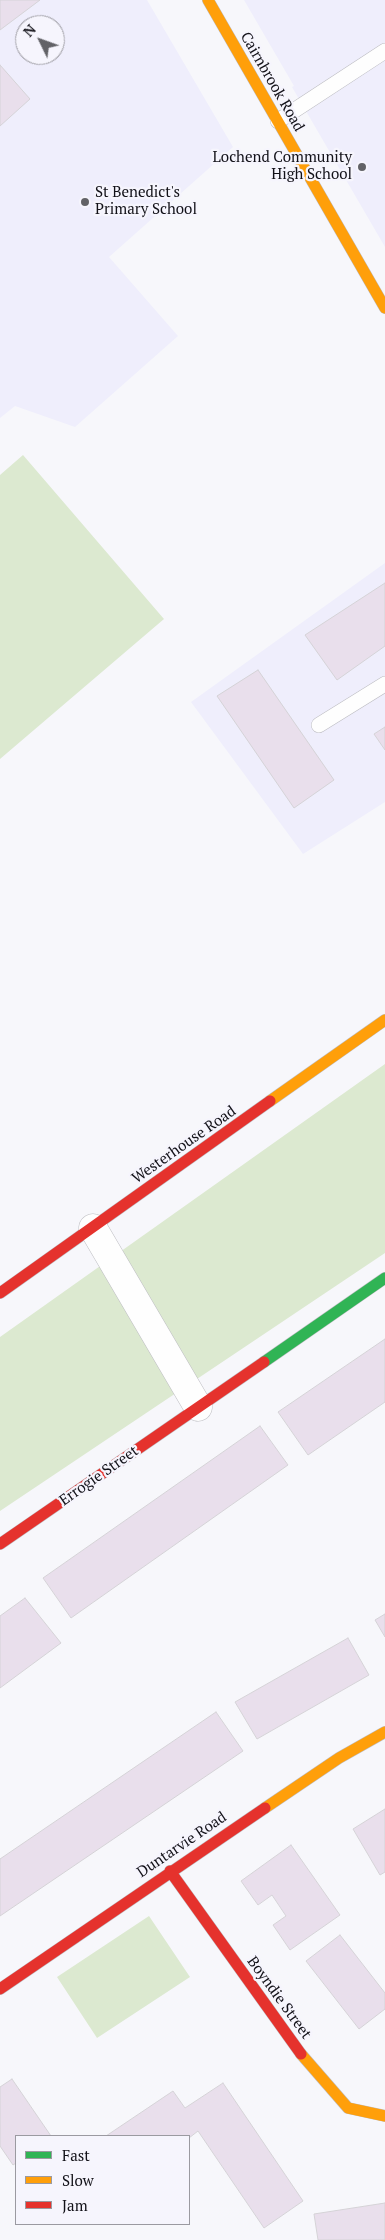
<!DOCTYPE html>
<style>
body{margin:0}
#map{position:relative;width:385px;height:2240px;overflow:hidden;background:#f7f7fb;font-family:"PT Serif",serif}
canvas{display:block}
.legend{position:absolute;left:15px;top:2135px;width:175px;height:90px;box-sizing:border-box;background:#f6f5fd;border:1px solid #9b9aa1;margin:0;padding:6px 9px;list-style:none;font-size:15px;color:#121118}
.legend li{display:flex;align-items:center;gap:10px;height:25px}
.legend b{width:25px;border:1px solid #9b9aa1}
.north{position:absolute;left:15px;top:15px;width:50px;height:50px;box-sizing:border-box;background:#f6f5fd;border:1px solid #9b9aa1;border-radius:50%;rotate:312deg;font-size:14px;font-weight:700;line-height:20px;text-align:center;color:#121118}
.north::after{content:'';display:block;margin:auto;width:18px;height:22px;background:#626267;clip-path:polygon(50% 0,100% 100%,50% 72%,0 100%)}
</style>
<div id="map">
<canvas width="385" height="2240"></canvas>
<ul class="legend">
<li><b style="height:6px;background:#30b455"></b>Fast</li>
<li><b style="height:6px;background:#ff9f0a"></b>Slow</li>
<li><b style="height:6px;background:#e5322d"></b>Jam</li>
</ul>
<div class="north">N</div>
</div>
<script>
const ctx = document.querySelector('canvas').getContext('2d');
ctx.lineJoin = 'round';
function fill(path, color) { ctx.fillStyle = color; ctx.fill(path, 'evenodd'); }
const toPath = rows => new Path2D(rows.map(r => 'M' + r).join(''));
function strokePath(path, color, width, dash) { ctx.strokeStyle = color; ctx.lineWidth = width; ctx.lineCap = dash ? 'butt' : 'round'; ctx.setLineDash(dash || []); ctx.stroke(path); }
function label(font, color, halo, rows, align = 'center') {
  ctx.font = font + ' "PT Serif",serif'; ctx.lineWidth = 4.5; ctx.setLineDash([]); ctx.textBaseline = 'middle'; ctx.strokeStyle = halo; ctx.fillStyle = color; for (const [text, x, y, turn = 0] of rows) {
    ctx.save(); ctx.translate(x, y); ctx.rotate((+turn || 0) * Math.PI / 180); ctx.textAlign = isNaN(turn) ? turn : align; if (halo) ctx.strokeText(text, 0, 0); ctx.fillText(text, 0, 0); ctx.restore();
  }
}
const built = toPath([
 [0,0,147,0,233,147,109,257,178,336,75,427,15,406,0,418],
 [25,25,55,25,55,55,25,55],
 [244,0,385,0,385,247,292,87,294,86],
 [385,563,385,802,303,854,191,702]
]);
const green = toPath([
 [23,455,164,619,0,759,0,475],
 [385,1064,385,1253,0,1511,0,1337],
 [149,1916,190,1977,97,2038,57,1977]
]);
const building = toPath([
 [0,0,40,0,0,30,0,0],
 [0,65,30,99,0,126,0,65],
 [385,583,385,646,337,680,305,635,385,583],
 [258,670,334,780,294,808,217,696,258,670],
 [385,727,385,750,374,734,385,727],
 [385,1339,385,1402,308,1455,278,1412,385,1339],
 [260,1426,288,1465,71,1618,43,1578,260,1426],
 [25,1598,61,1643,0,1688,0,1616,25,1598],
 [385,1614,385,1637,375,1620,385,1614],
 [348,1638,369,1675,257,1739,235,1702,348,1638],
 [216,1712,243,1751,0,1916,0,1859,216,1712],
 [385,1809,385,1872,380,1875,353,1829,385,1809],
 [291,1845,340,1915,290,1950,273,1925,286,1916,272,1895,258,1905,241,1881,291,1845],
 [340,1935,385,1993,385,2009,359,2029,306,1961,340,1935],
 [12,2079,51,2136,16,2136,16,2163,13,2165,0,2146,0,2087,12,2079],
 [223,2083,303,2201,264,2228,198,2131,189,2138,106,2136,173,2091,185,2108,223,2083],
 [385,2203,385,2240,318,2240,314,2214,385,2203]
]);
const lane = toPath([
 [278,121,385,51],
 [319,725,385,684]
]);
const street = toPath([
 [93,1228,198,1407]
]);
const fast = toPath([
 [264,1362,385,1278]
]);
const slow = toPath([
 [208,0,385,308],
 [270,1101,385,1020],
 [265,1808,339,1758,385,1732],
 [301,2054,348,2108,385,2116]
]);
const jam = toPath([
 [0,1293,270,1101],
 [0,1544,264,1362],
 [170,1871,301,2054],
 [0,1989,265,1808]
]);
const markers = [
 [362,167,5,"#626267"],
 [85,202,5,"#626267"]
];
const streetNames = [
 ["Cairnbrook Road",272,82,60],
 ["Westerhouse Road",184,1145,-35],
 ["Errogie Street",99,1476,-35],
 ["Duntarvie Road",182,1845,-34],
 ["Boyndie Street",279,1998,54]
];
const poiNames = [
 ["Lochend Community",352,158],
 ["High School",352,175],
 ["St Benedict's",95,193,"left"],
 ["Primary School",95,210,"left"]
];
fill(built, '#efeefc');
fill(green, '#dce9d0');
fill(building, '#e9dfec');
strokePath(building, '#d5d3d7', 1);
strokePath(lane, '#bdbdc2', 16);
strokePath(street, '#bdbdc2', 29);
strokePath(fast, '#bdbdc2', 12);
strokePath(slow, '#bdbdc2', 12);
strokePath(jam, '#bdbdc2', 12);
strokePath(lane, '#fefefe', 15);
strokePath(street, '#fefefe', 28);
strokePath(fast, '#30b455', 11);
strokePath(slow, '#ff9f0a', 11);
strokePath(jam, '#e5322d', 11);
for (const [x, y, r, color] of markers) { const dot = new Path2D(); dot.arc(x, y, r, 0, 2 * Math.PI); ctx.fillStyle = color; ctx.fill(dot); strokePath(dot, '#f6f5fd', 2); }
label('15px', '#121118', '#f6f5fd', streetNames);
label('15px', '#121118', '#f6f5fd', poiNames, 'right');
</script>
